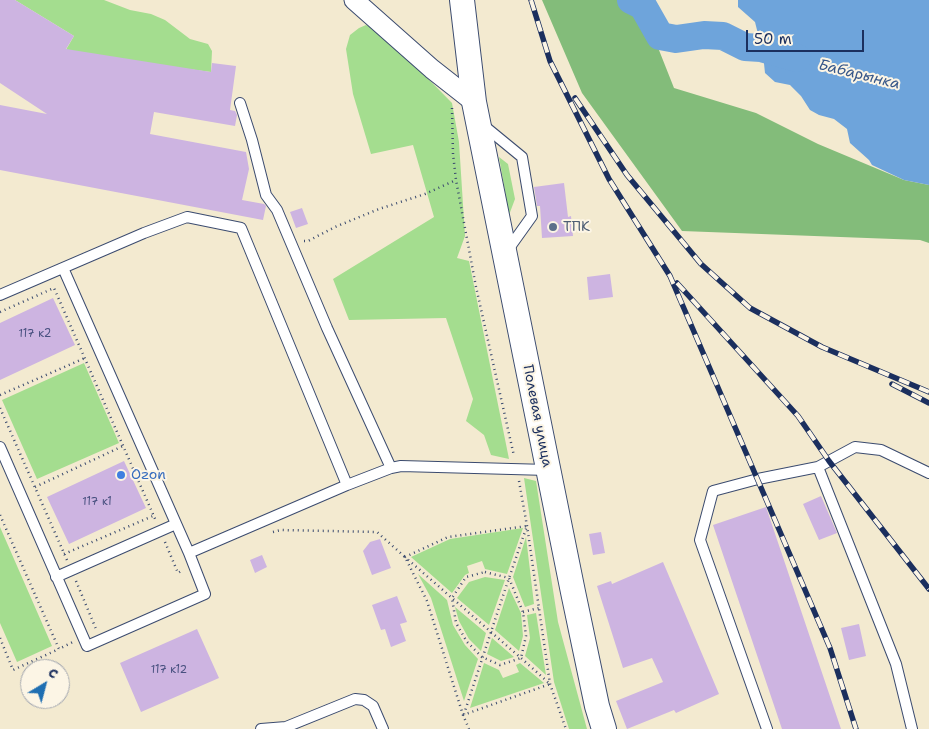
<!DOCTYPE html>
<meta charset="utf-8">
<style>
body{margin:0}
#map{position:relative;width:929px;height:729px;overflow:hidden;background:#f3ead0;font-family:"Shantell Sans",sans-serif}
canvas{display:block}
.north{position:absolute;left:20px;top:659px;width:50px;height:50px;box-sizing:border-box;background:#fcf5e5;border:1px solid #a2a6af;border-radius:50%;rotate:37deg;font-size:14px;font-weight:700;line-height:20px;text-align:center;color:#1b2f5e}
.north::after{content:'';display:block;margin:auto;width:18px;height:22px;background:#1f6fb2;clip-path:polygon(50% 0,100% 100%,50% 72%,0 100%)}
.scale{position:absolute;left:746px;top:30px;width:118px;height:22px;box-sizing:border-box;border:2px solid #1b2f5e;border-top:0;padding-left:6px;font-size:15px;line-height:18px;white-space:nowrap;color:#1b2f5e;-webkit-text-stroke:4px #fcf5e5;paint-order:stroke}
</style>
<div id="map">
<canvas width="929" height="729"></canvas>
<div class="north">С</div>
<div class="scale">50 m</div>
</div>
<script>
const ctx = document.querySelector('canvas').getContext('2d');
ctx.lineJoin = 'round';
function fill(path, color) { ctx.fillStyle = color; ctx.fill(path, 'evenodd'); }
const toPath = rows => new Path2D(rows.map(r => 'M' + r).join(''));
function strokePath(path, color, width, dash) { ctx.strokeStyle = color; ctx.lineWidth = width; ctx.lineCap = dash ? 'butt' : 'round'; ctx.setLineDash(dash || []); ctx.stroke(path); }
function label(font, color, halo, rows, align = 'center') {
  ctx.font = font + ' "Shantell Sans",sans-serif'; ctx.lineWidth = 4; ctx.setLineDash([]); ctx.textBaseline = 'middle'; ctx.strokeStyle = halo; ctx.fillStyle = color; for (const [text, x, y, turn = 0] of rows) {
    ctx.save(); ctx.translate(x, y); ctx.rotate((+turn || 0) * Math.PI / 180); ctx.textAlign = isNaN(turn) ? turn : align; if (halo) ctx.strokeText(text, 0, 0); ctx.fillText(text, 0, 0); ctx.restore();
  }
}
const green = toPath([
 [15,0,104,0,130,10,151,14,165,20,190,39,208,44,212,51,211,72,64,53,74,36],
 [366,25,385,35,452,103,459,142,465,236,457,258,469,261,509,459,491,455,484,435,466,421,473,399,446,318,349,320,333,279,434,217,413,145,371,154,353,94,346,49,350,35,359,28],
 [499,157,508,164,515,199,509,215],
 [84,363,119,443,37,479,2,400],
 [524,478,536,481,558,622,587,729,569,729,554,682],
 [0,527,52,646,17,662,0,623],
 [523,528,507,574,485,569,482,561,467,566,469,573,465,575,452,593,411,557,450,539],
 [526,537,534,604,525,607,513,577],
 [418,574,447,600,453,625,465,645,478,659,464,701,431,598],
 [485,577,505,580,489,625,457,598,469,582],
 [509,588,521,613,523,636,519,651,495,630],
 [455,607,486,633,481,651,469,639,459,621],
 [536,613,546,675,525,656,530,638,527,615],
 [492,638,514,657,501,661,487,654],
 [484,663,499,670,503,678,519,672,516,665,520,663,544,683,470,708]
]);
const forest = toPath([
 [542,0,619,0,637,10,655,40,674,88,756,113,818,144,904,180,929,185,929,243,920,240,682,231,582,93]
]);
const water = toPath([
 [738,0,929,0,929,185,904,180,872,165,869,160,850,143,847,129,834,119,819,115,810,110,801,96,790,85,775,82,765,73,763,54,755,22,738,7]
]);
const river = toPath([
 [631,0,643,6,660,36,676,39,704,35,723,36,745,47,761,48,797,58]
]);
const building = toPath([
 [0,0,15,0,74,36,66,49,211,72,212,63,236,66,230,110,235,111,237,115,235,126,154,112,150,134,246,152,249,169,242,200,264,204,266,206,263,220,0,170,0,105,47,114,0,83],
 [564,183,568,217,571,216,573,236,542,238,540,206,537,206,534,187],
 [302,208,308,224,296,228,290,212],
 [610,274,613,297,589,300,587,277],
 [53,298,75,345,0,380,0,323],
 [124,461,146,508,69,544,47,497],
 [821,496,837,533,819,540,803,504],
 [766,507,841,729,782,729,713,525],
 [601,532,605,553,593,555,589,534],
 [380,539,391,568,372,575,363,551,370,542],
 [262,555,267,567,255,573,250,560],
 [663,562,719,694,676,713,674,710,627,729,616,701,663,682,652,658,623,668,597,586,611,581,612,584],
 [397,596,407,622,400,624,406,641,391,647,385,629,381,630,372,605],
 [859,624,866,656,849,660,841,628],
 [197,629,219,678,141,712,120,663]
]);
const path = toPath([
 [452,108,453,154,456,180,476,287,514,456],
 [304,241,308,241,335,227,379,209,425,194,456,180],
 [0,312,54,288,156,521],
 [0,395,85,358],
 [0,408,67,560],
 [519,481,527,526,550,684,566,729],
 [35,487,123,446],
 [0,515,59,649,73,642],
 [273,532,281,530,377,532,405,557,427,601,463,715,469,729],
 [165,542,178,573,183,570],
 [64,554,153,516],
 [485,572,509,578,523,612,526,636,521,658,500,665,482,657,467,642,456,623,452,598,466,577,485,572],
 [76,581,96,629],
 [523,612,539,608],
 [0,638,13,670,59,649],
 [463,715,550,684,521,658,491,632,405,557,448,537,527,526,509,578,491,632,464,714]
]);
const service = toPath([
 [240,103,252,140,266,195,277,210,327,328,391,468],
 [483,125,522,157,532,216,507,251],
 [0,295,144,233,187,217,241,228,347,485],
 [0,447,87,646,205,594,189,553,63,268],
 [818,467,896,664,912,729],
 [189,553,347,485,391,468,401,466,548,470],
 [56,577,176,524],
 [261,729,286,727,355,699,364,700,373,706,383,729],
 [767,729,700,540,713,491,758,479,818,467,855,447,881,450,929,473]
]);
const minor = toPath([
 [354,0,432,69,474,102]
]);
const tertiary = toPath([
 [462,0,474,102,573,592,597,706,604,729]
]);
const rail = toPath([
 [531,0,550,61,609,179,670,276,830,648,856,729],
 [575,98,627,175,701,264,750,308,822,347,929,392],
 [677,283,798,416,829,461,929,589],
 [892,384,929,403]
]);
const markers = [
 [553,227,5,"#5c6f8a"],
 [121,475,5,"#3f7fe0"]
];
const numberNames = [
 ["117 к2",35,334],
 ["117 к1",97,502],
 ["117 к12",169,670]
];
const serviceNames = [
 ["ТПК",563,227]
];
const streetNames = [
 ["Полевая улица",537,416,79]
];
const shopNames = [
 ["Ozon",131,475]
];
const waterNames = [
 ["Бабарынка",859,75,14]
];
fill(green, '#a4dd8f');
fill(forest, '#83bc7a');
fill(water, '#6ea4db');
strokePath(river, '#6ea4db', 28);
fill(building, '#cdb4e1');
strokePath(service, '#3b4b6f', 12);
strokePath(minor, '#3b4b6f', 21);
strokePath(tertiary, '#3b4b6f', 26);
strokePath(path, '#3b4b6f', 2.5, [1, 4]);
strokePath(service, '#fff', 10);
strokePath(minor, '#fff', 19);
strokePath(tertiary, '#fff', 24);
strokePath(rail, '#1b2f5e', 5.5);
strokePath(rail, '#fcf5e5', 4, [11]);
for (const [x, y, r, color] of markers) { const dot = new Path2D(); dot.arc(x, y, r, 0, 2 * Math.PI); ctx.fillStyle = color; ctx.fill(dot); strokePath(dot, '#fcf5e5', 2); }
label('11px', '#48507f', null, numberNames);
label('14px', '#4e5e75', '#fcf5e5', serviceNames, 'left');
label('14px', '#1b2f5e', '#fcf5e5', streetNames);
label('14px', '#366cbe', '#fcf5e5', shopNames, 'left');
label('italic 15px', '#38588a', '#fcf5e5', waterNames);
</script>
